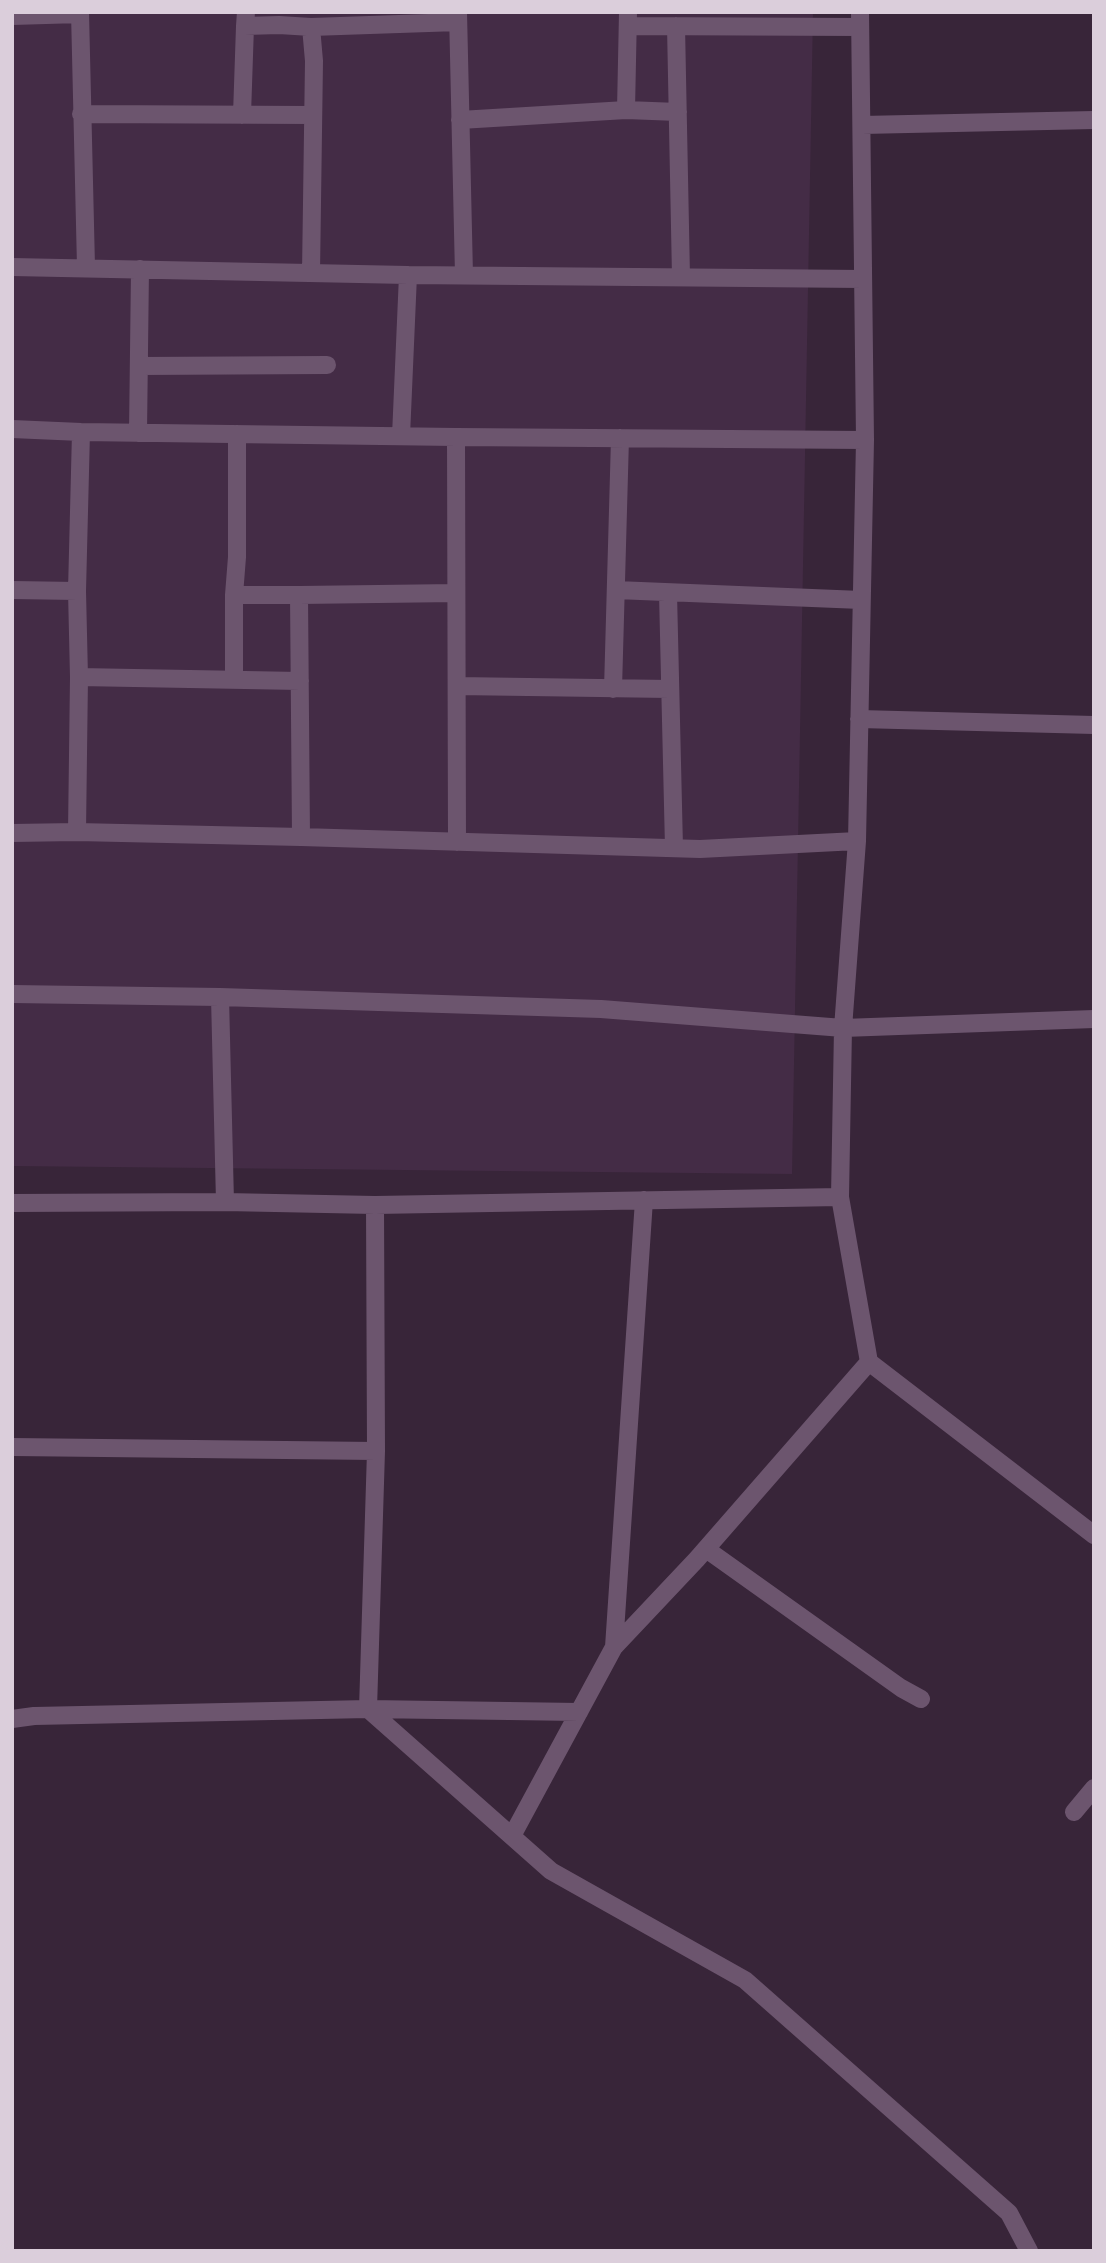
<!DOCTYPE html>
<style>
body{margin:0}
#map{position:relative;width:1106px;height:2263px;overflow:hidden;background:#382539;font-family:"IBM Plex Sans",sans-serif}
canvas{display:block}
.frame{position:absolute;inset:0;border:14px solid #dbcedb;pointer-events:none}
</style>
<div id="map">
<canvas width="1106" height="2263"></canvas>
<div class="frame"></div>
</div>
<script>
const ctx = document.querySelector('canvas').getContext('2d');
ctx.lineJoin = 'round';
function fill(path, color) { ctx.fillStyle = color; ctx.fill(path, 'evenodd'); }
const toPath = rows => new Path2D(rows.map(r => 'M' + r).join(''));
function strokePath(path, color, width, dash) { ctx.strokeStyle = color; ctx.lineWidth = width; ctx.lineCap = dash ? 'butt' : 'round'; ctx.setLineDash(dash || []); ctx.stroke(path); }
const built = toPath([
 [12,12,813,12,792,1174,12,1166]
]);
const street = toPath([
 [80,12,86,267],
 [246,12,245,26,279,25,311,27,314,61,311,273],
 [458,12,464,275],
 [12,16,80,14],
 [628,26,860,27],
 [676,26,681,277],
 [311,27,458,22],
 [626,110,628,12],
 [81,114,313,115],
 [242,115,245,26],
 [460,120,626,110,678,112],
 [862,125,1094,120],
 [12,267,408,275,863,279],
 [139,366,327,365],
 [12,429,81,432,456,437,865,440],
 [138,433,140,269],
 [237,434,237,557,234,595,299,595,301,837],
 [401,436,408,275],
 [456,437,457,842],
 [12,590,77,591],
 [616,590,861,600],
 [668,593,674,848],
 [234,595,234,680],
 [299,595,456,593],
 [79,677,300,681],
 [457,686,670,689],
 [613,689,620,438],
 [859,719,1094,725],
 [77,832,79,677,77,591,81,432],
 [12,833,77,832,301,837,700,849,857,841],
 [12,994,220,997,601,1009,843,1028,1094,1019],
 [220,997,225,1202],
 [12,1203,225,1202,375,1205,840,1197,843,1028,857,841,865,440,860,12],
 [375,1205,376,1451],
 [869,1362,1094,1535],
 [12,1447,376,1451,368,1709,551,1871,745,1980,1009,2213,1029,2251],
 [706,1549,901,1688,921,1699],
 [614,1647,644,1200],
 [12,1719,34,1716,368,1709,579,1712],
 [1074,1812,1094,1788],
 [512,1836,614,1647,697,1559,869,1362,840,1197]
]);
fill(built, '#442c46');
strokePath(street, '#6c556e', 18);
</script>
